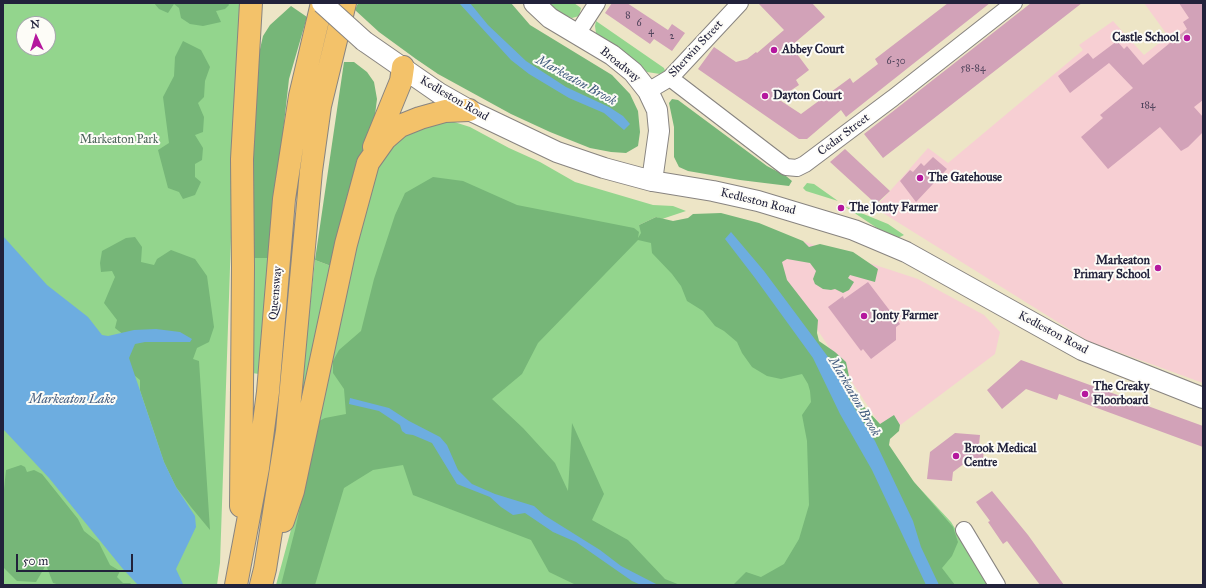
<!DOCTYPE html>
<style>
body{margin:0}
#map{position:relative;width:1206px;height:588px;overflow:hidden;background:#ede5c6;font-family:"IM FELL Great Primer",serif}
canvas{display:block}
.frame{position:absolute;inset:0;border:4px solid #22223b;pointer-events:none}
.north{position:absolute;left:16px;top:16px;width:40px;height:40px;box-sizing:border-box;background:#fdfcf7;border:1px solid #a5a5ac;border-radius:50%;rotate:356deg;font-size:11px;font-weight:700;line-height:16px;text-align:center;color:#22223b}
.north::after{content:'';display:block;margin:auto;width:14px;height:18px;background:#b5179e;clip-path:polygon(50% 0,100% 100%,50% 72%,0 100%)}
.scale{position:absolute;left:16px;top:554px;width:117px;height:18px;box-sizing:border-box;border:2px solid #22223b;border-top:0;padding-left:5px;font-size:12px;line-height:14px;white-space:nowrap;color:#22223b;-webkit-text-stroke:3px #fdfcf7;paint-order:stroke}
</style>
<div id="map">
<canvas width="1206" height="588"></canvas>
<div class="frame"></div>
<div class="north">N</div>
<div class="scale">50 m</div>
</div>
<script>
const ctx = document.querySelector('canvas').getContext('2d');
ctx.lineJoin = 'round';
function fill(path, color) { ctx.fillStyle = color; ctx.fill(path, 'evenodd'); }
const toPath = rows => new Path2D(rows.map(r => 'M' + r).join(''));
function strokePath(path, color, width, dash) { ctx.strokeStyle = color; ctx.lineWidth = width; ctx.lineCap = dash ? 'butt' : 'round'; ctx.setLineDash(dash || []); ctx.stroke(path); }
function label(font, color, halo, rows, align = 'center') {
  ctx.font = font + ' "IM FELL Great Primer",serif'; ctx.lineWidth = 4; ctx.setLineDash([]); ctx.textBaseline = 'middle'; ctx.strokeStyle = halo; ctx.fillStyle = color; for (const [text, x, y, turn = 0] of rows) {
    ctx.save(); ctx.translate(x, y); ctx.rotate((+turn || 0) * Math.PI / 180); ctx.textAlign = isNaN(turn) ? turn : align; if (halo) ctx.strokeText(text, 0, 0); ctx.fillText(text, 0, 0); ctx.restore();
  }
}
const built = toPath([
 [1144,3,1203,3,1203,383,1088,341,875,208,928,148,948,163,1083,50,1079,45,1113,21,1144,55,1168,36],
 [747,223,918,279,984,315,1000,332,995,354,887,435]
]);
const green = toPath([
 [3,3,243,3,235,120,220,563,217,585,3,585],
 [24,24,48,24,48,48,24,48],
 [546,3,574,3,581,8,579,16,572,18,553,10],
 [596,21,664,68,665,71,660,74,647,72,631,57,596,33,595,26],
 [451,121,470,127,509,148,540,162,575,182,653,205,673,206,686,211,662,219,656,217,639,225,807,367,951,522,990,585,276,585,302,489,373,172,393,138,430,122],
 [807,183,814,184,838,201,806,191,803,188],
 [844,206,888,224,904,235,898,238,880,230],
 [254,258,269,258,259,374,252,373],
 [315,260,331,266,306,389,301,389]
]);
const forest = toPath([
 [154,3,228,3,229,5,225,9,216,11,221,22,203,26,190,24,181,18,179,8,174,4,168,13,159,9],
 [358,3,511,3,530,25,612,75,630,94,638,111,640,132,638,146,626,153,611,152,590,148,550,132,511,114,438,74,416,59,379,32,355,10],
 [291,6,307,17,289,79,269,258,254,258,252,164,258,58,263,36,270,25],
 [183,41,201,50,210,67,205,81,204,97,198,103,204,117,203,132,195,135,203,148,202,160,195,164,195,177,201,182,195,195,183,199,179,192,168,188,158,150,169,143,163,97,174,76,175,57],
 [344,62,354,62,367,72,374,82,377,99,375,115,331,266,315,260],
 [672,99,678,100,767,166,786,176,792,181,789,186,740,180,688,171,679,167,674,157,674,127,669,103],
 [433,177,463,181,517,205,634,228,639,232,638,238,641,233,639,225,656,217,673,221,688,218,693,214,721,213,759,223,803,241,809,247,820,244,853,252,878,269,875,282,850,275,848,278,854,282,849,290,843,293,835,289,831,290,823,289,815,284,813,279,816,271,810,263,787,259,782,262,787,280,818,320,817,333,819,341,835,352,846,362,853,395,880,424,894,415,900,425,899,431,890,439,889,445,914,482,953,527,958,542,952,556,942,568,955,585,733,585,746,572,761,577,784,564,799,539,809,505,807,441,802,415,811,402,810,391,808,384,802,374,781,379,767,376,752,367,742,353,737,342,724,331,715,326,703,311,687,301,681,286,672,274,652,253,651,243,638,240,538,343,522,374,492,399,523,428,555,463,568,491,572,423,604,494,592,520,628,540,665,579,680,585,576,585,549,572,531,540,413,495,403,465,373,470,344,488,315,585,281,585,295,530,319,421,325,418,346,414,344,389,333,373,333,361,339,350,361,331,374,279,395,215,405,193],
 [135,237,142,247,141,262,154,265,157,259,171,250,195,259,207,276,214,327,209,342,197,348,193,359,199,361,210,530,191,507,176,487,164,462,140,390,140,380,129,371,128,338,115,328,117,320,104,303,115,277,112,271,101,272,100,263,102,251,126,238],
 [21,465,25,467,27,472,34,470,42,474,78,519,84,531,99,543,110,565,120,571,117,577,123,583,130,583,132,585,60,585,53,583,46,565,36,582,17,581,4,568,3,499,6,470]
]);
const water = toPath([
 [459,3,470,3,488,25,526,61,566,87,609,107,623,116,630,124,624,130,604,113,569,98,529,74,511,60],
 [731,232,764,271,837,369,849,399,875,441,913,521,921,547,939,585,926,585,872,470,840,414,813,358,755,278,725,239],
 [3,236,47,285,88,317,102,335,108,336,134,330,156,329,180,332,192,339,190,342,145,342,135,344,129,358,164,462,176,487,195,516,196,527,176,569,183,584,185,585,138,585,123,569,49,478,3,429],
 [350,398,389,408,409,421,440,437,447,445,458,470,472,484,495,494,534,506,544,515,600,550,621,566,658,585,641,585,632,581,576,542,553,532,525,513,513,515,501,507,490,497,457,484,432,443,413,435,406,434,402,431,400,425,379,411,349,404]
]);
const building = toPath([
 [612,3,627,3,668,30,672,24,685,33,672,51,654,39,650,44,605,13],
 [758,3,812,3,825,17,791,46,809,70,796,80,799,85,778,99,801,114,850,78,853,83,878,64,875,59,948,3,990,3,846,117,841,110,807,139,799,139,698,69,714,47,736,62,747,59,756,52,757,53,784,30],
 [1031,3,1082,3,883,158,864,134],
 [1179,3,1203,3,1203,100,1194,107,1203,117,1203,132,1188,147,1181,151,1160,127,1108,169,1081,137,1103,118,1100,115,1133,88,1109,63,1070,93,1058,76,1088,53,1093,59,1117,41,1124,49,1127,46,1143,65,1187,29,1183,22,1189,18],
 [845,149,890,191,876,204,830,162],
 [933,157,947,169,916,202,900,181,910,170,913,172,921,163,924,166],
 [868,282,900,324,896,327,896,340,871,359,863,349,861,351,828,307,843,296,844,299],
 [1021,360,1203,426,1203,447,1059,394,1057,400,1026,389,1002,409,987,390],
 [955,433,980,435,979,445,984,446,983,461,969,460,953,472,952,481,927,479,930,452],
 [992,491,1028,535,1064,585,1040,585,1007,541,1003,544,988,522,990,521,976,502]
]);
const minor = toPath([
 [577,34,597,3],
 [670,78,786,167,797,168,805,164,893,98,1014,3],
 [648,91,670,78,740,3],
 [964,530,997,585]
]);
const tertiary = toPath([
 [534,3,550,18,612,55,633,72,648,91,657,110,659,131,652,181],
 [364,41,439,93,469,110,557,152,604,168,652,181,713,191,758,201,854,230,906,252,1082,350,1203,398]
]);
const trunk = toPath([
 [374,147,401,81,403,67],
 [241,506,243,267,242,159,251,3],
 [283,521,293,491,346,244,368,163,385,139,400,126,420,118,445,111,469,110],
 [236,585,258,468,268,392,284,199,300,96,322,3],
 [261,585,265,569,287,431,311,171,320,106,345,3]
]);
const tertiaryBridge = toPath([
 [322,3,364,41]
]);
const markers = [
 [1187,38,4,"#b5179e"],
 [774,50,4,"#b5179e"],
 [765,96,4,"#b5179e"],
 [920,178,4,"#b5179e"],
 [841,208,4,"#b5179e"],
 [1158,268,4,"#b5179e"],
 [864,316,4,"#b5179e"],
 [1085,394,4,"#b5179e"],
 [956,456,4,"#b5179e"]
];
const numberNames = [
 ["8",628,16],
 ["6",639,24],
 ["4",651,32],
 ["2",672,37],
 ["6-30",896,62],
 ["58-84",973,69],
 ["184",1148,106]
];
const poiNames = [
 ["Castle School",1179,38,"right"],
 ["Abbey Court",782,50],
 ["Dayton Court",773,96],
 ["The Gatehouse",928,178],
 ["The Jonty Farmer",849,208],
 ["Markeaton",1150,261,"right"],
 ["Primary School",1150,275,"right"],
 ["Jonty Farmer",872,316],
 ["The Creaky",1093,387],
 ["Floorboard",1093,401],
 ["Brook Medical",964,449],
 ["Centre",964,463]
];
const streetNames = [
 ["Sherwin Street",696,49,-47],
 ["Broadway",620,65,39],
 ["Kedleston Road",454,99,30],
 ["Cedar Street",844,135,-37],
 ["Kedleston Road",758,202,14],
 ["Queensway",276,293,-85],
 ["Kedleston Road",1053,333,28]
];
const parkNames = [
 ["Markeaton Park",119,140]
];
const waterNames = [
 ["Markeaton Brook",576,81,29],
 ["Markeaton Brook",854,397,60],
 ["Markeaton Lake",72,400]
];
fill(built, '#f7cfd3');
fill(green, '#93d58d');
fill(forest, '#76b678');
fill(water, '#6dade0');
fill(building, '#d2a2b8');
strokePath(minor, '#888480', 18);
strokePath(tertiary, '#888480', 22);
strokePath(trunk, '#888480', 24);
strokePath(minor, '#fff', 16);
strokePath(tertiary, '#fff', 20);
strokePath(trunk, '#f3c26a', 22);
strokePath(tertiaryBridge, '#888480', 22, []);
strokePath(tertiaryBridge, '#fff', 20);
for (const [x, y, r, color] of markers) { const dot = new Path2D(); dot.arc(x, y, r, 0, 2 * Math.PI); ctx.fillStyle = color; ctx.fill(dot); strokePath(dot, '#fdfcf7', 1.5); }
label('10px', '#4e425a', null, numberNames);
label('bold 12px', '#22223b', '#fdfcf7', poiNames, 'left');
label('12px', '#22223b', '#fdfcf7', streetNames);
label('12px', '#4a6158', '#fdfcf7', parkNames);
label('italic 13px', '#405a7d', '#fdfcf7', waterNames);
</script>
